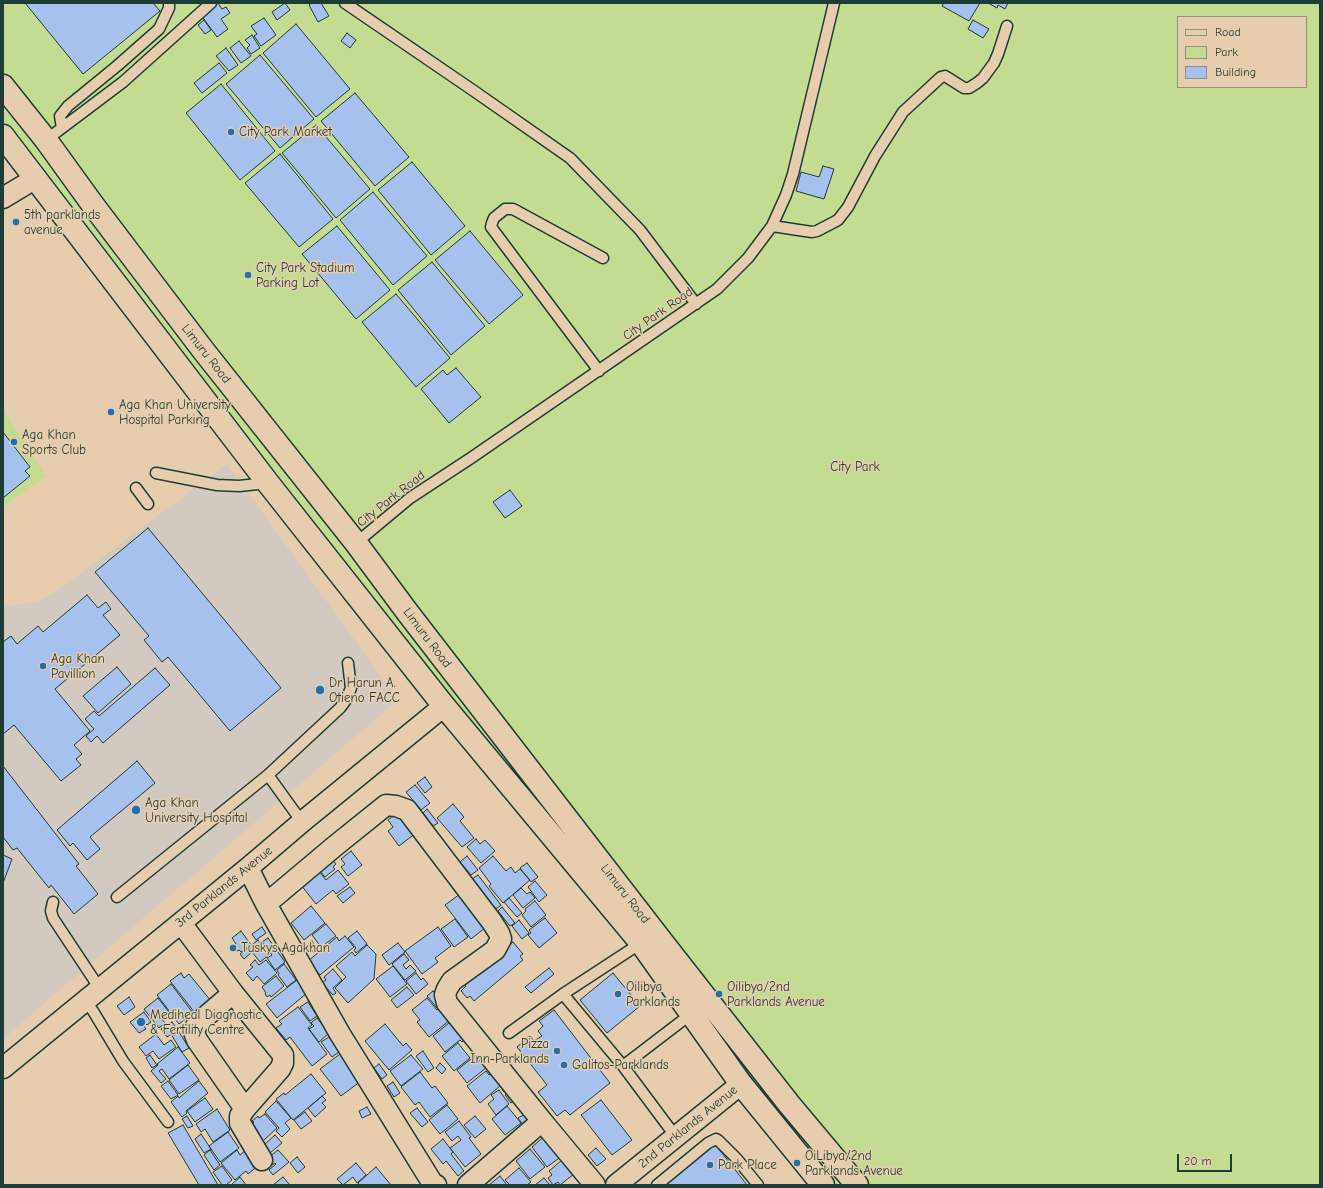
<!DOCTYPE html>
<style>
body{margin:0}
#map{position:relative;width:1323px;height:1188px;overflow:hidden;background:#e5cdae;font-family:"Comic Neue",sans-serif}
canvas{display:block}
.frame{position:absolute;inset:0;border:4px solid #1f3d34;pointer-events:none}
.legend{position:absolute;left:1177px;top:16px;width:130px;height:72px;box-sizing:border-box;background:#e5cdae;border:1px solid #96937d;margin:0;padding:5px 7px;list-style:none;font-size:12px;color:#1f3d34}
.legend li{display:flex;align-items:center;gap:8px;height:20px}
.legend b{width:20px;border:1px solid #96937d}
.scale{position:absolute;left:1177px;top:1154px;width:55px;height:18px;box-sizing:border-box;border:2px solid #1f3d34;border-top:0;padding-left:5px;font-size:12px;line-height:14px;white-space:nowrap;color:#1f3d34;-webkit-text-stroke:3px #e5cdae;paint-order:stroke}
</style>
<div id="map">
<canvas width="1323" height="1188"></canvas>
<div class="frame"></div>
<ul class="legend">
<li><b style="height:5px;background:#e5cdae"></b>Road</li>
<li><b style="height:11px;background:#c3dc92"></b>Park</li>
<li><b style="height:11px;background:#a6c1ed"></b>Building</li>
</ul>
<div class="scale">20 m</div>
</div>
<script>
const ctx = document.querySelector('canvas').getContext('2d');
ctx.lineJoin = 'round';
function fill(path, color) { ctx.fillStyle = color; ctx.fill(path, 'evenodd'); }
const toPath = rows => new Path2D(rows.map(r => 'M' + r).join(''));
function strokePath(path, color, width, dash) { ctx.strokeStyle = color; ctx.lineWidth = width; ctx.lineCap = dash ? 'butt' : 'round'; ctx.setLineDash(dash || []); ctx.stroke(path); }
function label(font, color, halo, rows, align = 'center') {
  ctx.font = font + ' "Comic Neue",sans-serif'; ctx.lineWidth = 3; ctx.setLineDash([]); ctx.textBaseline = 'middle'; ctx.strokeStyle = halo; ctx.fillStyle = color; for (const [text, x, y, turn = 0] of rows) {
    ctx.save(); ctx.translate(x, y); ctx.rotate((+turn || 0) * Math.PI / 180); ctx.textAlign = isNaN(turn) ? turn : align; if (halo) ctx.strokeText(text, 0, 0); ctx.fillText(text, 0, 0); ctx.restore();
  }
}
const built = toPath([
 [227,464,398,700,142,919,3,1039,3,606,39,602,60,589]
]);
const green = toPath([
 [3,3,1320,3,1320,1185,817,1185,3,127],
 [1178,17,1306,17,1306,87,1178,87],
 [3,409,46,476,3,507]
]);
const building = toPath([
 [25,3,153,3,160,11,83,74,25,3],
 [218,3,222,9,226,7,230,13,221,19,228,29,217,37,201,15,218,3],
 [285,3,290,10,277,20,272,12,285,3],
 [312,3,321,3,329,16,318,22,309,5,312,3],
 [944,3,980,3,969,21,942,6,944,3],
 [988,3,1008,3,1005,9,998,5,997,8,988,3],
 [264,18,276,35,261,46,254,36,257,34,251,26,264,18],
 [204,20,211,30,205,34,198,25,204,20],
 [973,20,989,29,983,38,968,29,973,20],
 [296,24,350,89,316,117,263,53,296,24],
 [347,33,356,40,350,48,341,41,347,33],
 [252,35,260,48,251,54,247,48,250,45,245,40,252,35],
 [239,41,251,56,241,63,230,48,239,41],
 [226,48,238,65,229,71,216,56,226,48],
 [260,55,314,119,280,148,226,84,260,55],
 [219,63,227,73,202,93,194,83,219,63],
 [221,84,275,151,240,180,186,113,221,84],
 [355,93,409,157,375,186,321,121,355,93],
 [316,125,370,189,336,218,282,153,316,125],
 [280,154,333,219,299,247,245,183,280,154],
 [412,162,465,226,431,255,378,190,412,162],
 [823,166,834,169,824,199,796,191,801,172,819,177,823,166],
 [373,192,427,256,393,285,340,220,373,192],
 [337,226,390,290,356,319,302,254,337,226],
 [470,231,523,295,489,324,435,260,470,231],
 [432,262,485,326,451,355,398,290,432,262],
 [396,294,450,358,416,387,362,322,396,294],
 [456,368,481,397,449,423,421,389,443,370,447,375,456,368],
 [3,432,30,467,25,471,30,476,3,498,3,432],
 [510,490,522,506,505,518,493,502,510,490],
 [148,528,281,688,230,731,168,657,162,662,144,640,149,636,95,572,148,528],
 [87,595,98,608,106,602,111,609,103,615,120,635,55,689,90,731,74,745,82,754,76,759,81,765,61,781,14,725,3,734,3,642,11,636,17,644,38,626,43,632,87,595],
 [117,667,131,684,98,713,83,696,117,667],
 [155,668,170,685,103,743,97,736,91,742,86,736,94,729,85,719,94,711,99,716,155,668],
 [137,761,155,783,90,837,100,849,87,860,73,843,70,846,57,830,137,761],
 [3,766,79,864,76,866,98,894,74,914,51,885,49,888,17,848,13,850,3,837,3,766],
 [425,777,432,787,425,793,417,783,425,777],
 [415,785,430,803,421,810,406,792,415,785],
 [453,804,464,817,460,821,474,838,462,847,437,818,453,804],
 [427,809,438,823,433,826,423,813,427,809],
 [399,811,416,833,399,846,388,831,393,827,388,820,399,811],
 [476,839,480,844,485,840,495,851,481,863,467,847,476,839],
 [351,851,362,865,348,876,341,867,345,864,341,859,351,851],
 [3,855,12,859,3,883,3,855],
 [467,856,478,870,471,875,460,862,467,856],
 [493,856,506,871,511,867,515,873,520,869,530,880,503,903,489,886,491,884,479,868,493,856],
 [331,858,336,864,333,867,335,869,325,877,318,869,331,858],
 [527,863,538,877,531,882,520,868,527,863],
 [315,866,326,880,338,870,349,884,336,894,333,890,316,904,297,880,315,866],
 [478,875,501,905,496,909,472,879,478,875],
 [535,881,547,895,539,902,528,887,535,881],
 [350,887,355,893,343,903,337,896,350,887],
 [521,888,527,894,530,892,535,898,523,908,513,895,521,888],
 [460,894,486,927,471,939,445,905,460,894],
 [509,898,522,913,517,917,504,902,509,898],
 [535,901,546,915,531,927,522,915,526,911,525,909,535,901],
 [311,906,325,923,304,940,291,923,311,906],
 [502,907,515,923,510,926,498,911,502,907],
 [545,918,557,933,539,948,528,935,531,933,529,930,545,918],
 [455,919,468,937,454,947,441,929,455,919],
 [519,920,529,933,522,939,512,926,519,920],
 [326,924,336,936,321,947,312,935,326,924],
 [262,927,266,933,256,940,252,934,262,927],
 [438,927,451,946,435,958,438,962,422,974,405,951,438,927],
 [241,931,251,945,241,952,239,950,237,951,233,946,236,944,232,938,241,931],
 [357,931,367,944,356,953,354,950,356,948,348,938,357,931],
 [345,936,354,947,320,975,308,961,337,937,339,941,345,936],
 [268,938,285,962,275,970,267,958,272,955,262,942,268,938],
 [258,940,269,955,260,962,252,952,244,959,240,954,258,940],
 [312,941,318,950,314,953,307,945,312,941],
 [513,942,523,954,520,956,523,960,474,1001,470,996,467,998,461,991,466,986,464,983,513,942],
 [398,943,405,952,389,965,382,955,398,943],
 [367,945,376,954,374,979,348,1003,335,988,346,977,336,966,352,952,355,956,367,945],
 [404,954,409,960,403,965,406,969,410,965,416,971,405,980,392,964,404,954],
 [255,960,259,965,266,960,277,973,264,984,257,976,253,981,246,973,253,967,250,965,255,960],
 [284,964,296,980,287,987,278,975,279,974,277,970,284,964],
 [393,966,407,984,390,997,376,979,393,966],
 [549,968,554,974,531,993,525,987,549,968],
 [333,969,342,980,333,988,336,993,333,995,322,983,326,980,324,977,333,969],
 [181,973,184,978,189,974,211,1001,195,1013,170,981,181,973],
 [416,973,421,980,423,978,428,984,416,994,406,981,416,973],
 [613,973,640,1006,607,1033,580,1000,613,973],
 [276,976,284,986,271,997,270,995,267,997,265,994,266,993,262,987,276,976],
 [297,980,307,993,277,1018,266,1004,297,980],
 [171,984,193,1013,179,1024,157,995,171,984],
 [407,987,414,995,397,1008,391,1000,407,987],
 [433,991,442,1003,437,1008,427,996,433,991],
 [129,997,135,1007,124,1015,117,1006,129,997],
 [158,998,172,1016,169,1019,164,1012,159,1015,165,1023,159,1028,144,1009,158,998],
 [427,998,437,1010,443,1005,450,1020,429,1037,417,1022,420,1020,412,1010,427,998],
 [308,1002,317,1016,310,1021,300,1007,308,1002],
 [298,1007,312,1025,308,1028,327,1054,312,1066,290,1037,286,1040,276,1028,282,1024,279,1021,298,1007],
 [554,1010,610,1083,570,1115,565,1110,557,1116,538,1092,547,1085,517,1047,530,1036,534,1041,542,1036,538,1031,543,1026,539,1021,554,1010],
 [144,1012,151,1022,147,1025,145,1023,143,1025,146,1029,139,1033,130,1022,144,1012],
 [317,1018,329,1033,319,1042,309,1029,314,1026,311,1023,317,1018],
 [455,1018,469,1036,462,1042,460,1040,445,1052,433,1036,455,1018],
 [172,1022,178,1030,167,1037,161,1029,172,1022],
 [385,1024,403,1046,406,1043,412,1050,389,1070,365,1041,385,1024],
 [179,1032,189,1048,182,1052,172,1036,179,1032],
 [156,1034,164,1045,171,1040,176,1047,159,1059,153,1051,146,1056,139,1047,156,1034],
 [329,1037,339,1052,332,1057,321,1042,329,1037],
 [458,1043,470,1058,454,1071,442,1056,458,1043],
 [178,1047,190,1063,169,1079,162,1069,159,1071,166,1079,161,1083,151,1071,158,1065,157,1064,178,1047],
 [423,1051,434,1068,428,1072,416,1056,423,1051],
 [340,1054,361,1081,341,1096,320,1069,340,1054],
 [150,1055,157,1065,152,1068,146,1058,150,1055],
 [411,1055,423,1069,401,1086,390,1071,411,1055],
 [476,1055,486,1068,467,1083,457,1070,476,1055],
 [440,1063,446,1069,442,1074,436,1068,440,1063],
 [379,1064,387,1075,382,1079,374,1068,379,1064],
 [188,1065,199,1080,179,1094,169,1080,188,1065],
 [495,1070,509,1087,504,1092,500,1086,480,1103,467,1086,486,1071,489,1075,495,1070],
 [420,1072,432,1088,435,1086,448,1103,430,1117,419,1102,415,1105,401,1087,420,1072],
 [311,1074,326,1093,293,1120,276,1099,284,1093,285,1095,311,1074],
 [168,1081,178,1095,171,1099,161,1086,168,1081],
 [199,1081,208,1093,186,1111,187,1113,182,1117,171,1102,178,1096,179,1098,199,1081],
 [393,1082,400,1093,394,1097,387,1086,393,1082],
 [499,1090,509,1104,496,1115,488,1104,494,1099,491,1095,499,1090],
 [509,1092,515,1100,511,1103,505,1095,509,1092],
 [322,1096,326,1100,322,1103,326,1107,315,1117,308,1108,322,1096],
 [205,1098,213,1109,195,1122,187,1111,205,1098],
 [601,1100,632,1140,612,1155,581,1115,601,1100],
 [276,1101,291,1118,285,1123,290,1129,282,1137,276,1131,279,1128,265,1112,276,1101],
 [447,1105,458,1119,440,1134,429,1120,447,1105],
 [507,1106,521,1123,505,1135,492,1119,507,1106],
 [367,1107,371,1114,362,1118,359,1111,367,1107],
 [417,1108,428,1122,422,1127,410,1113,417,1108],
 [217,1109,230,1130,213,1142,205,1129,201,1132,196,1124,217,1109],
 [305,1112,312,1121,301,1129,294,1120,305,1112],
 [265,1114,277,1128,263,1141,249,1126,254,1122,252,1121,258,1116,259,1118,265,1114],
 [525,1114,530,1121,524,1126,518,1118,525,1114],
 [187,1116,193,1126,188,1128,182,1119,187,1116],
 [475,1116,486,1129,475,1138,464,1125,475,1116],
 [459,1121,471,1137,469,1138,481,1154,465,1167,450,1148,461,1140,458,1136,452,1141,445,1132,459,1121],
 [183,1125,218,1185,199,1185,168,1133,183,1125],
 [228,1132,239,1148,220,1162,209,1146,228,1132],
 [201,1134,211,1149,204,1153,195,1139,201,1134],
 [275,1135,282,1143,270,1153,264,1145,275,1135],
 [546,1135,562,1156,547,1167,532,1147,546,1135],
 [443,1139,453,1152,451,1154,464,1171,458,1176,446,1161,443,1164,431,1149,443,1139],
 [715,1144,747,1185,664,1185,715,1144],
 [596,1148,606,1159,597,1166,588,1155,596,1148],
 [247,1149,260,1164,248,1174,246,1171,235,1180,221,1163,237,1150,240,1155,247,1149],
 [530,1149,545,1167,530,1179,516,1161,530,1149],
 [210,1150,220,1165,214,1170,204,1155,210,1150],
 [278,1150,289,1162,273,1175,269,1170,276,1164,275,1163,268,1168,263,1162,278,1150],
 [297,1157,305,1167,298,1173,290,1163,297,1157],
 [562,1160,574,1174,560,1185,558,1182,553,1185,548,1178,552,1175,549,1171,562,1160],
 [356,1163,366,1175,357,1183,353,1177,343,1185,337,1179,356,1163],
 [222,1166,232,1180,226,1185,222,1185,213,1172,222,1166],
 [376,1167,391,1185,359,1185,358,1183,376,1167],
 [519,1168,531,1182,527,1185,510,1185,505,1180,519,1168],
 [500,1176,507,1185,489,1185,500,1176],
 [240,1177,246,1185,231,1185,240,1177],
 [283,1177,290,1185,273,1185,283,1177],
 [544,1178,550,1185,535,1185,544,1178]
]);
const service = toPath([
 [345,3,474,91,570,158,640,230,696,304],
 [62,128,60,116,68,106,117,66,159,29,169,8,169,3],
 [46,140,123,82,211,3],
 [772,226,812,232,817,231,838,220,848,207,875,156,903,112,941,77,945,76,964,88,969,88,977,83,983,78,994,63,998,54,1007,26],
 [599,371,491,227,492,223,494,218,505,209,513,209,603,258],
 [156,473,217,485,239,486,267,483],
 [136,488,148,504],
 [356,543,410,498,471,458,717,289,748,258,772,226,786,195,793,174,834,3],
 [268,775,302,822],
 [117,897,268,775,340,708,346,700,351,688,348,663],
 [53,902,51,911,53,918,100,989],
 [641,943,563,994,623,1066,676,1137],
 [85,1001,93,1011,123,1061,168,1122],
 [509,1033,563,994],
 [623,1066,691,1014],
 [657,1185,708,1143,716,1139,719,1141,737,1159,758,1185]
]);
const minor = toPath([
 [3,198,36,178],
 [248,868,266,904,340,1034,433,1184,436,1185],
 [266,904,335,846,386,805,396,806,407,810,492,922,499,933,501,939,495,950,452,981,447,989,445,995,447,1003,542,1121],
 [181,923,233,993,283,1055,283,1063,280,1069,245,1109,240,1116,240,1123,262,1160],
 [233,993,197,1024,194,1032,197,1040,245,1109],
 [3,1068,248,868,302,822,444,706],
 [468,1185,542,1121,595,1185],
 [616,1185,741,1084]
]);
const secondary = toPath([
 [3,86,46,140,93,205,203,350,356,543,408,613,659,938,789,1104,857,1185],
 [3,136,268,483,444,706,641,943,741,1084,823,1185]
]);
const markers = [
 [231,132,4,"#1f6fb2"],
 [16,222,4,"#1f6fb2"],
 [248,275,4,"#1f6fb2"],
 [111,412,4,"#1f6fb2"],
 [14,442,4,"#1f6fb2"],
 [43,666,4,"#1f6fb2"],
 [320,690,5,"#1f6fb2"],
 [136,810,5,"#1f6fb2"],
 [233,948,4,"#1f6fb2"],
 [618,994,4,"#1f6fb2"],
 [719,994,4,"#1f6fb2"],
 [141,1022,5,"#1f6fb2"],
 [557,1051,4,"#1f6fb2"],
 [564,1065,4,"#1f6fb2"],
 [797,1163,4,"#1f6fb2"],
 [710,1165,4,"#1f6fb2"]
];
const poiNames = [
 ["City Park Market",239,132],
 ["5th parklands",24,215],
 ["avenue",24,230],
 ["City Park Stadium",256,268],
 ["Parking Lot",256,283],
 ["Aga Khan University",119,405],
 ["Hospital Parking",119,420],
 ["Aga Khan",22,435],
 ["Sports Club",22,450],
 ["Aga Khan",51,659],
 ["Pavillion",51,674],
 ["Dr Harun A.",329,683],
 ["Otieno FACC",329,698],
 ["Aga Khan",145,803],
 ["University Hospital",145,818],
 ["Tuskys Agakhan",241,948],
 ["Oilibya",626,987],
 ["Parklands",626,1002],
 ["Oilibya/2nd",727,987],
 ["Parklands Avenue",727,1002],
 ["Mediheal Diagnostic",150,1015],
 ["& Fertility Centre",150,1030],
 ["Pizza",549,1044,"right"],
 ["Inn-Parklands",549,1059,"right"],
 ["Galitos-Parklands",572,1065],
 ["OiLibya/2nd",805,1156],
 ["Parklands Avenue",805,1171],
 ["Park Place",718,1165]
];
const streetNames = [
 ["City Park Road",658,314,-35],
 ["Limuru Road",206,354,52],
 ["City Park Road",391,499,-38],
 ["Limuru Road",427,638,53],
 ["3rd Parklands Avenue",224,887,-39],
 ["Limuru Road",625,894,52],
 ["2nd Parklands Avenue",688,1127,-39]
];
const parkNames = [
 ["City Park",855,467]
];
fill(built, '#d2c9c1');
fill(green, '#c3dc92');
fill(building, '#a6c1ed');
strokePath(building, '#1f3d34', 1);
strokePath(service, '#1f3d34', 13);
strokePath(minor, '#1f3d34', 23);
strokePath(secondary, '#1f3d34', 25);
strokePath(service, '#e5cdae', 10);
strokePath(minor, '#e5cdae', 20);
strokePath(secondary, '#e5cdae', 22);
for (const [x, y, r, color] of markers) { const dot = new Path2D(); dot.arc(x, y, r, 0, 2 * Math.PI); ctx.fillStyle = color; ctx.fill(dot); strokePath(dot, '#e5cdae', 1.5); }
label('13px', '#1f3d34', '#e5cdae', poiNames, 'left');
label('13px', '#1f3d34', '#e5cdae', streetNames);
label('13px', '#274539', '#e5cdae', parkNames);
</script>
